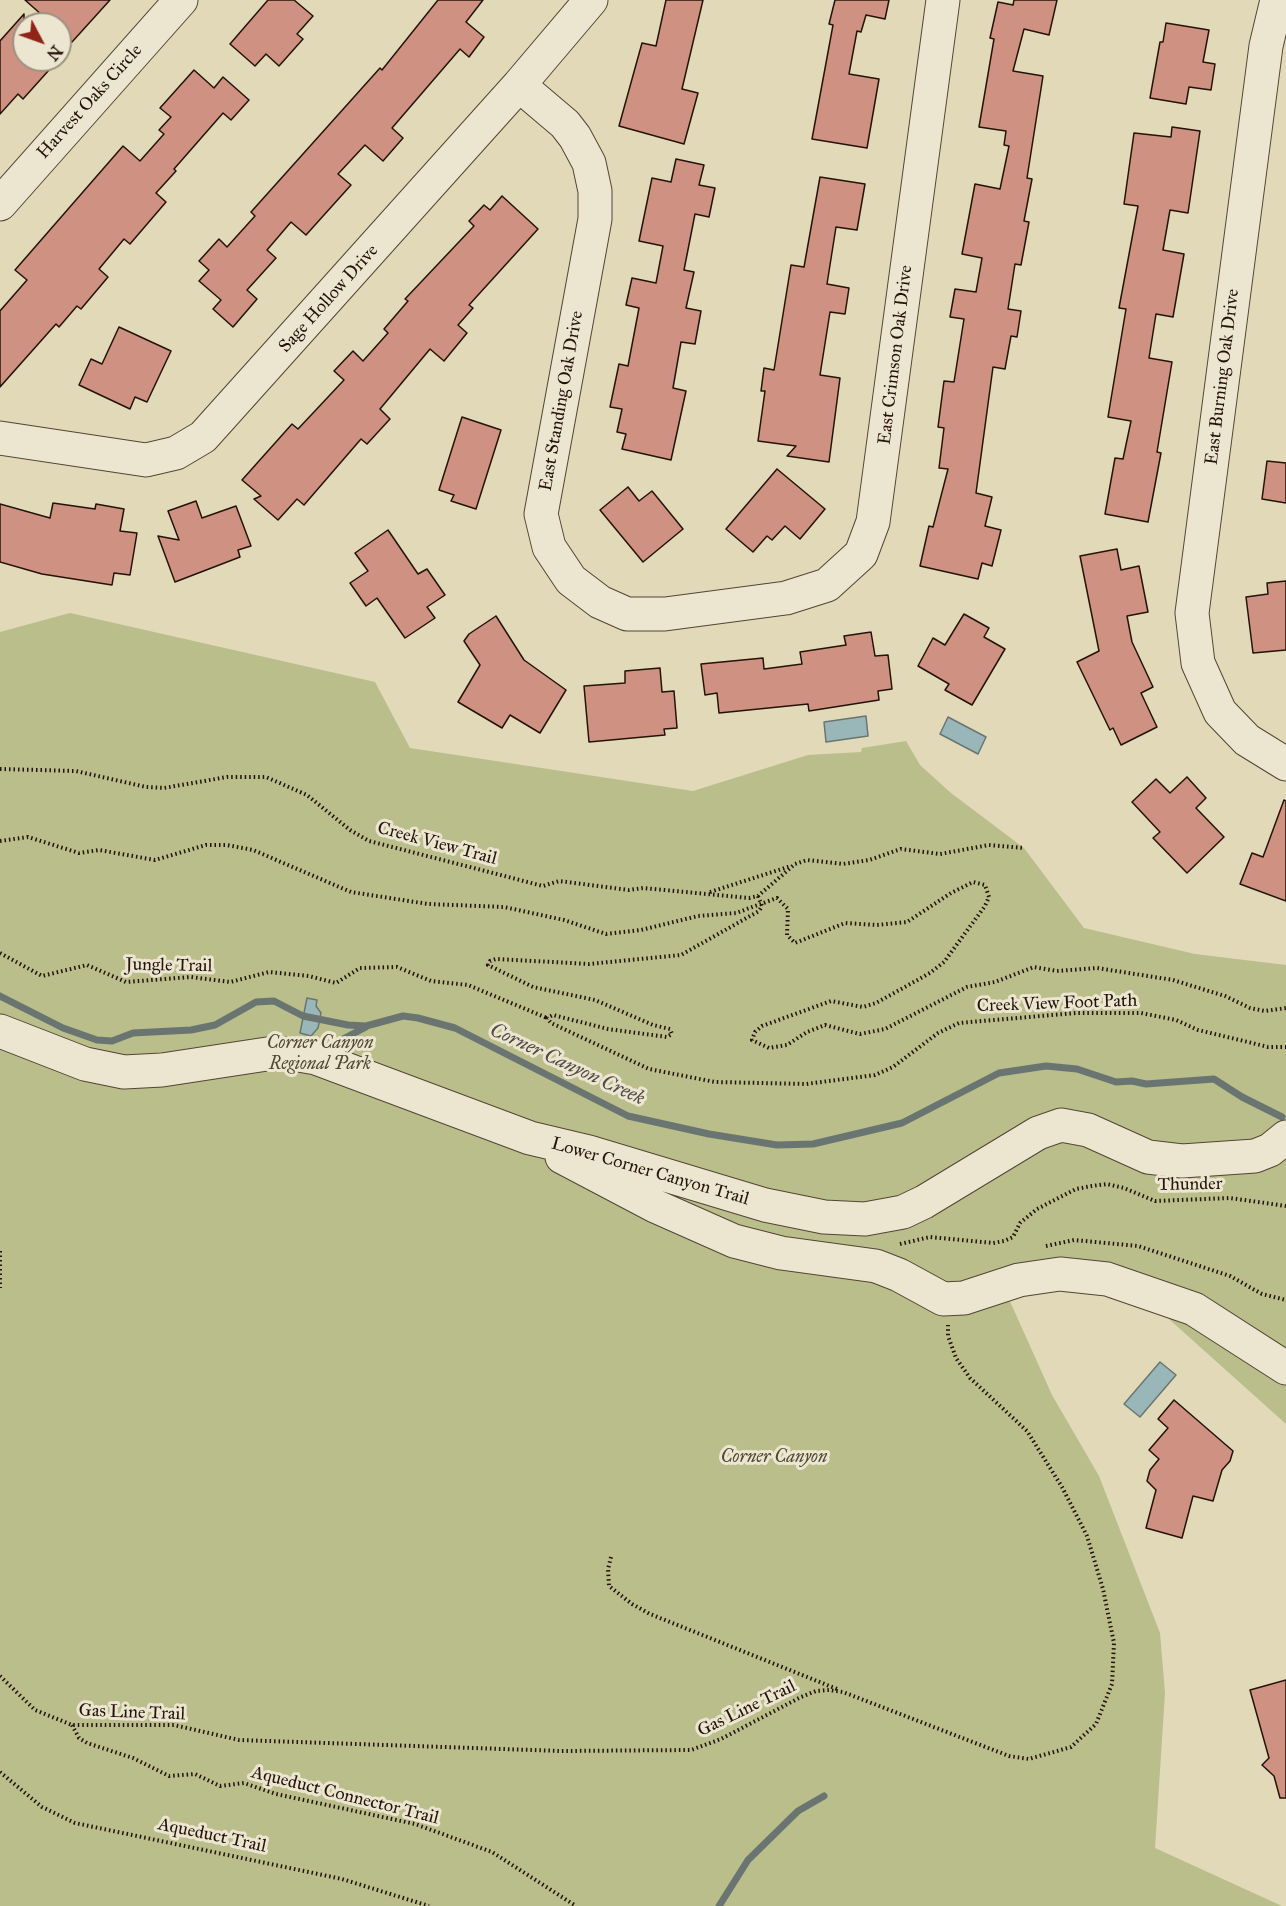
<!DOCTYPE html>
<style>
body{margin:0}
#map{position:relative;width:1286px;height:1906px;overflow:hidden;background:#e2d9b8;font-family:"IM FELL Great Primer",serif}
canvas{display:block}
.north{position:absolute;left:12px;top:12px;width:60px;height:60px;box-sizing:border-box;background:#ece6d1;border:2px solid #9c9281;border-radius:50%;rotate:131deg;font-size:16px;font-weight:700;line-height:24px;text-align:center;color:#241308}
.north::after{content:'';display:block;margin:auto;width:21px;height:27px;background:#8f2418;clip-path:polygon(50% 0,100% 100%,50% 72%,0 100%)}
</style>
<div id="map">
<canvas width="1286" height="1906"></canvas>
<div class="north">N</div>
</div>
<script>
const ctx = document.querySelector('canvas').getContext('2d');
ctx.lineJoin = 'round';
function fill(path, color) { ctx.fillStyle = color; ctx.fill(path, 'evenodd'); }
const toPath = rows => new Path2D(rows.map(r => 'M' + r).join(''));
function strokePath(path, color, width, dash) { ctx.strokeStyle = color; ctx.lineWidth = width; ctx.lineCap = dash ? 'butt' : 'round'; ctx.setLineDash(dash || []); ctx.stroke(path); }
function label(font, color, halo, rows, align = 'center') {
  ctx.font = font + ' "IM FELL Great Primer",serif'; ctx.lineWidth = 6; ctx.setLineDash([]); ctx.textBaseline = 'middle'; ctx.strokeStyle = halo; ctx.fillStyle = color; for (const [text, x, y, turn = 0] of rows) {
    ctx.save(); ctx.translate(x, y); ctx.rotate((+turn || 0) * Math.PI / 180); ctx.textAlign = isNaN(turn) ? turn : align; if (halo) ctx.strokeText(text, 0, 0); ctx.fillText(text, 0, 0); ctx.restore();
  }
}
const green = toPath([
 [70,613,375,682,410,748,693,791,808,755,861,752,862,748,906,741,920,765,951,793,1024,848,1084,928,1195,954,1286,965,1286,1424,1160,1311,1080,1285,1008,1297,1052,1395,1099,1476,1160,1633,1165,1693,1155,1848,1282,1906,0,1906,0,632]
]);
const water = toPath([
 [866,716,868,736,826,742,824,722,866,716],
 [948,717,986,737,978,754,940,734,948,717],
 [307,998,317,1000,316,1006,321,1013,318,1028,311,1036,300,1033,307,998],
 [1160,1362,1176,1375,1140,1417,1124,1404,1160,1362]
]);
const stream = toPath([
 [0,996,63,1028,97,1040,112,1041,133,1033,191,1030,215,1025,256,1002,274,1001,303,1016,348,1025,366,1026,403,1016,418,1018,455,1028,628,1116,709,1134,777,1145,813,1144,902,1123,999,1073,1046,1066,1077,1069,1116,1082,1132,1081,1146,1084,1214,1079,1242,1097,1282,1117],
 [341,1040,366,1027],
 [719,1906,748,1860,798,1811,824,1796]
]);
const building = toPath([
 [25,0,110,0,72,42,60,31,60,24,52,24,25,0],
 [268,0,294,0,313,16,297,34,303,39,279,66,266,54,255,66,230,44,268,0],
 [438,0,483,0,466,22,484,37,469,57,460,49,392,128,403,138,383,161,365,145,338,174,351,185,306,235,291,222,267,250,276,258,247,290,257,299,233,327,213,309,221,300,199,281,209,270,199,261,219,239,227,247,255,216,251,212,380,68,382,70,438,0],
 [666,0,703,0,682,89,698,93,684,144,619,126,642,43,656,46,666,0],
 [835,0,889,0,885,19,866,15,861,32,857,31,849,74,879,79,867,148,812,139,833,25,829,24,835,0],
 [1014,0,1057,0,1049,35,1024,29,1013,71,1043,76,1027,178,1032,179,1024,221,1029,222,1021,265,1015,264,1008,309,1021,311,1017,337,1011,336,1005,369,993,367,976,493,992,497,985,526,1001,530,992,566,982,563,978,579,920,566,929,526,933,527,948,469,939,468,944,428,938,427,944,381,954,382,964,319,950,317,955,289,976,292,982,258,962,254,975,184,1000,189,1009,146,1004,145,1006,131,979,127,994,39,990,38,998,2,1013,5,1014,0],
 [24,14,24,60,58,60,23,99,18,94,0,114,0,41,24,14],
 [1166,23,1209,30,1203,62,1215,64,1211,90,1189,87,1186,104,1150,98,1160,42,1163,42,1166,23],
 [194,70,214,88,223,77,249,100,231,120,223,113,174,169,176,171,156,193,166,202,130,244,124,239,99,269,108,277,81,309,77,306,59,327,56,324,0,387,0,311,27,280,15,270,123,146,140,161,164,134,159,130,171,117,160,108,194,70],
 [1172,127,1200,131,1188,213,1170,210,1163,250,1184,254,1173,317,1156,314,1149,358,1172,362,1157,452,1161,453,1148,522,1105,514,1115,458,1123,459,1131,421,1108,417,1126,309,1119,308,1138,206,1124,204,1134,133,1171,137,1172,127],
 [676,159,704,165,699,185,715,188,709,217,695,214,684,270,694,272,686,308,701,311,695,344,681,342,673,388,686,391,671,460,622,449,626,434,617,432,622,409,610,407,619,364,628,366,639,308,626,305,632,278,656,283,663,246,639,241,652,178,671,182,676,159],
 [820,177,865,184,857,230,836,227,827,284,849,288,845,314,830,312,820,375,840,378,829,462,787,456,796,446,758,441,765,391,761,391,764,368,774,370,791,265,804,267,820,177],
 [502,196,538,229,469,305,473,308,458,325,467,333,444,361,430,349,380,409,390,419,367,444,361,439,304,505,297,499,278,520,254,499,261,496,242,480,292,424,298,429,344,380,334,371,353,351,363,361,388,333,384,329,408,301,405,299,474,226,469,221,484,205,490,210,502,196],
 [119,327,171,351,147,402,135,397,130,409,79,385,91,359,102,364,119,327],
 [462,417,501,430,476,509,451,501,454,495,439,490,462,417],
 [1267,461,1286,463,1286,503,1262,499,1267,461],
 [777,469,825,509,800,539,785,526,772,540,767,536,753,552,726,529,777,469],
 [628,487,639,501,652,491,683,529,643,562,600,510,628,487],
 [196,501,202,518,236,506,251,546,238,550,240,557,175,582,158,536,179,540,168,511,196,501],
 [53,503,95,509,96,504,124,509,120,531,137,533,130,575,114,573,112,585,42,574,0,562,0,504,50,518,53,503],
 [388,530,418,574,427,569,445,595,427,607,435,618,405,638,377,598,366,606,350,583,368,571,355,553,388,530],
 [1117,549,1121,570,1139,566,1148,612,1127,616,1132,642,1153,687,1141,693,1157,727,1121,745,1113,728,1110,730,1077,662,1099,651,1080,556,1117,549],
 [1286,581,1286,650,1253,653,1246,597,1268,594,1267,583,1286,581],
 [964,614,989,628,984,637,1005,649,972,705,945,690,949,684,918,666,933,638,945,645,964,614],
 [496,616,524,660,566,690,540,733,510,715,502,728,458,702,480,665,464,641,469,634,496,616],
 [871,632,875,656,888,655,892,689,878,691,879,700,809,711,808,704,719,713,717,693,705,695,701,664,763,658,764,669,802,664,800,652,846,645,844,636,871,632],
 [660,668,662,692,674,691,677,728,664,729,665,735,589,742,584,686,625,683,625,671,660,668],
 [1187,777,1206,798,1196,808,1224,837,1187,873,1153,838,1160,832,1132,802,1156,779,1170,793,1187,777],
 [1284,800,1286,801,1286,901,1240,884,1252,853,1263,857,1284,800],
 [1174,1400,1233,1451,1230,1461,1222,1470,1213,1501,1193,1496,1182,1538,1146,1528,1156,1490,1147,1481,1150,1470,1159,1459,1149,1450,1168,1428,1158,1419,1174,1400],
 [1286,1680,1286,1798,1280,1798,1274,1776,1262,1765,1269,1758,1250,1690,1286,1680]
]);
const path = toPath([
 [0,769,76,771,146,787,164,788,227,777,266,777,307,795,350,830,369,841,543,886,559,881,629,890,643,888,749,898,758,896,795,864,807,860,843,864,869,860,901,849,940,854,989,845,1024,848],
 [0,841,28,837,79,853,99,850,155,860,206,845,227,845,253,850,351,892,428,904,504,907,564,920,606,934,641,930,698,916,736,913,777,898,788,909,787,935,795,943,845,923,877,925,907,922,951,893,973,882,985,885,989,897,985,906,944,962,930,973,876,1003,863,1007,831,1001,762,1026,755,1032,752,1040,769,1048,787,1045,807,1032,825,1025,860,1034,885,1029,967,987,995,982,1034,967,1057,971,1097,968,1173,980,1225,996,1250,1008,1265,1011,1286,1008],
 [710,892,791,866],
 [758,896,762,906,759,911,681,955,589,964,496,959,490,961,488,965,533,987,595,1000,653,1025,670,1029,672,1034,667,1037,608,1029,553,1015,547,1018,551,1023,649,1069,715,1082,806,1084,875,1075,893,1067,938,1033,959,1023,1076,1013,1141,1013,1176,1020,1198,1030,1248,1042,1268,1047,1286,1047],
 [0,953,42,976,87,965,126,982,191,977,230,982,269,972,309,976,336,983,360,968,397,967,431,981,468,985,547,1018],
 [900,1244,930,1237,993,1243,1004,1241,1013,1237,1020,1223,1037,1209,1076,1189,1092,1186,1107,1184,1124,1188,1155,1201,1230,1198,1286,1206],
 [1046,1246,1074,1240,1138,1246,1230,1276,1262,1294,1286,1300],
 [0,1251,0,1288],
 [611,1557,608,1569,609,1586,632,1604,650,1614,837,1689],
 [0,1676,35,1710,72,1725,174,1725,239,1740,561,1751,691,1750,721,1739,801,1697,816,1691,829,1690,843,1692,1009,1756,1029,1759,1071,1747,1096,1724,1112,1684,1114,1643,1103,1589,1087,1536,1062,1487,1027,1431,970,1378,956,1358,948,1336,948,1325],
 [72,1725,79,1738,87,1743,133,1758,169,1776,195,1774,220,1786,244,1783,276,1794,415,1824,492,1852,576,1906],
 [0,1772,42,1807,75,1823,342,1879,429,1906]
]);
const minor = toPath([
 [1277,0,1266,46,1192,613,1198,663,1220,712,1247,740,1286,764],
 [519,85,565,124,575,137,589,163,595,191,595,219,541,514,549,547,571,580,600,602,627,614,665,614,786,598,827,585,861,554,873,522,943,0],
 [0,204,181,0],
 [0,438,146,460,176,453,203,437,519,85,591,0],
 [0,1031,85,1064,124,1072,162,1070,267,1054,293,1054,316,1058,530,1138,589,1152,765,1205,824,1217,865,1219,903,1212,924,1202,1038,1133,1061,1125,1088,1130,1148,1157,1182,1161,1255,1156,1270,1150,1286,1137],
 [562,1157,655,1206,734,1241,781,1253,876,1266,899,1275,943,1299,964,1298,1019,1280,1060,1274,1107,1279,1194,1309,1286,1368]
]);
const streetNames = [
 ["Harvest Oaks Circle",90,102,-48],
 ["Sage Hollow Drive",329,299,-48],
 ["East Crimson Oak Drive",896,355,-83],
 ["East Burning Oak Drive",1223,377,-83],
 ["East Standing Oak Drive",562,401,-80],
 ["Creek View Trail",437,844,15],
 ["Jungle Trail",169,966,1],
 ["Creek View Foot Path",1057,1004,-2],
 ["Lower Corner Canyon Trail",650,1172,16],
 ["Thunder",1190,1185,-1],
 ["Gas Line Trail",747,1709,-26],
 ["Gas Line Trail",132,1713,2],
 ["Aqueduct Connector Trail",345,1796,14],
 ["Aqueduct Trail",212,1836,12]
];
const parkNames = [
 ["Corner Canyon",320,1044],
 ["Regional Park",320,1065],
 ["Corner Canyon",774,1458]
];
const waterNames = [
 ["Corner Canyon Creek",567,1065,25]
];
fill(green, '#b9be8b');
fill(water, '#99b7b9');
strokePath(water, '#6a7572', 1.5);
strokePath(stream, '#6a7572', 7);
fill(building, '#cf9181');
strokePath(building, '#241308', 1.5);
strokePath(minor, '#544434', 35);
strokePath(path, '#241308', 4, [1.5, 3]);
strokePath(minor, '#ece6d1', 33);
label('18px', '#241308', '#ece6d1', streetNames);
label('italic 18px', '#51462f', '#ece6d1', parkNames);
label('italic 20px', '#4d4c46', '#ece6d1', waterNames);
</script>
